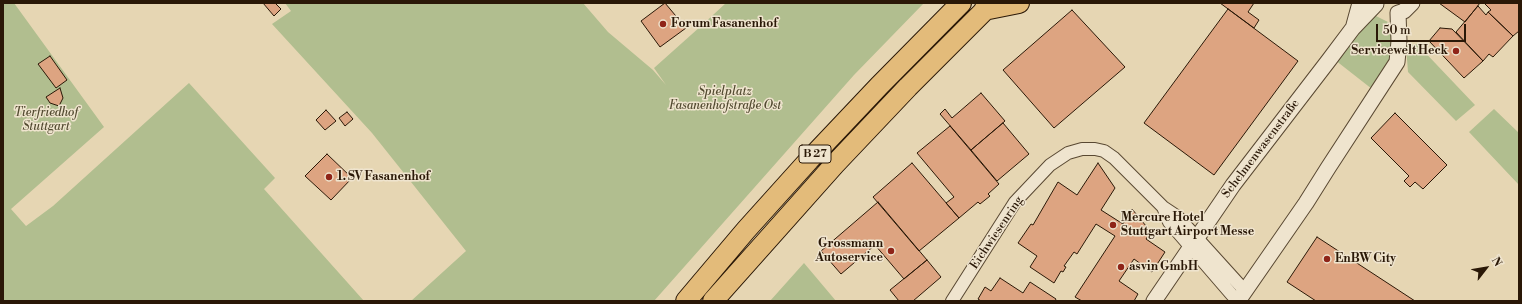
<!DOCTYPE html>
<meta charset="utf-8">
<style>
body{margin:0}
#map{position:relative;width:1522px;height:304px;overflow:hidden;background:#e6d6b3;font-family:"Libre Bodoni",serif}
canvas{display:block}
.frame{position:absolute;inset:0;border:4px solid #2a1807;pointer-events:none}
.north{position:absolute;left:1466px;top:248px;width:40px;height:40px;-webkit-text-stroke:3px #efe4ce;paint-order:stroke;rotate:59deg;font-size:11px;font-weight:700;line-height:16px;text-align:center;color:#2a1807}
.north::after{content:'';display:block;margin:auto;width:14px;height:18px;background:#2a1807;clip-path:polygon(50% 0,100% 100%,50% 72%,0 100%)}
.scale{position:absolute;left:1376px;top:24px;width:90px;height:18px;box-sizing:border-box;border:2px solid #2a1807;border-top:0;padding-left:5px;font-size:12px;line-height:14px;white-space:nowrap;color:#2a1807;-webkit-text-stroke:3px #efe4ce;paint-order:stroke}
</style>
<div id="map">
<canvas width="1522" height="304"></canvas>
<div class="frame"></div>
<div class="north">N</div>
<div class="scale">50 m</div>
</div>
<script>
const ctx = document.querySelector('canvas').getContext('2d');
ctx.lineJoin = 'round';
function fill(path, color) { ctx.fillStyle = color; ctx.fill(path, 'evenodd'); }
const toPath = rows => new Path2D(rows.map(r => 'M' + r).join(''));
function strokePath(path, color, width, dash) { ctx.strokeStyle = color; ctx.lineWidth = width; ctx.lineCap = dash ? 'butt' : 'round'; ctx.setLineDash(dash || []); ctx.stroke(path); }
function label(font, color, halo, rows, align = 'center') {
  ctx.font = font + ' "Libre Bodoni",serif'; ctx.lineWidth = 3; ctx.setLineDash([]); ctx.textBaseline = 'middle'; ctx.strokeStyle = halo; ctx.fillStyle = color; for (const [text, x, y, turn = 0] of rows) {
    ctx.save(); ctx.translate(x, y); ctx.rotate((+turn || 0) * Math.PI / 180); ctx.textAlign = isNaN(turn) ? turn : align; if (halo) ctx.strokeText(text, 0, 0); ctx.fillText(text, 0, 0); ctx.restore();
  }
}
const green = toPath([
 [3,3,14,3,104,127,11,209,26,226,53,206,189,83,275,178,264,189,364,301,3,301],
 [285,3,583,3,608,32,653,70,666,85,654,68,701,26,726,3,924,3,854,75,654,301,411,301,466,251,372,133,272,24,291,11],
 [1372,14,1392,24,1392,54,1372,89,1335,60],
 [1417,44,1475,105,1456,121,1408,72,1406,46],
 [1494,109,1519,133,1519,185,1469,132],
 [804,263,836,301,770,301]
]);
const building = toPath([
 [263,3,275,3,281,9,274,16,263,3],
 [665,3,686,28,660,47,641,21,665,3],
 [1220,3,1254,3,1248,12,1259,20,1254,28,1220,3],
 [1439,3,1480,3,1465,22,1439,3],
 [1484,3,1519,3,1519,31,1513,36,1488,12,1491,10,1484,3],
 [1478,6,1486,15,1488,12,1513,36,1493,57,1489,54,1483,61,1456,32,1478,6],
 [1228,9,1298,61,1214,175,1144,123,1228,9],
 [1072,10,1125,67,1054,128,1003,70,1072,10],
 [1440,28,1452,29,1483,61,1464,78,1429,41,1440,28],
 [50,56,67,80,56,88,38,64,50,56],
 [60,88,63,98,59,106,50,103,46,97,60,88],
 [981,93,1005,121,971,150,940,114,945,109,952,118,981,93],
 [326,110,336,121,325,130,316,120,326,110],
 [347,112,353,119,345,126,339,118,347,112],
 [1395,113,1447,165,1423,189,1415,182,1410,187,1404,181,1409,176,1371,138,1395,113],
 [1003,123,1029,154,997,181,971,150,1003,123],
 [950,126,999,184,988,194,990,196,980,204,978,202,959,218,946,203,954,197,917,153,950,126],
 [327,154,352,178,331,200,305,176,327,154],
 [912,163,959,218,919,251,873,197,912,163],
 [1098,163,1115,188,1101,210,1123,224,1132,209,1151,232,1146,239,1165,252,1152,272,1134,259,1119,281,1138,294,1134,301,1082,301,1075,297,1115,236,1096,224,1077,254,1074,252,1064,266,1066,267,1063,272,1061,271,1054,283,1030,267,1037,256,1018,243,1031,224,1033,225,1058,182,1077,195,1098,163],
 [878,202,927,260,904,279,875,245,841,274,821,251,878,202],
 [1317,237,1415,301,1316,301,1287,282,1317,237],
 [927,260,941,277,913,301,899,301,890,290,927,260],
 [1000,278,1023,293,1030,282,1056,299,1055,301,981,301,978,299,985,287,991,291,1000,278]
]);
const minor = toPath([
 [1163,207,1169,222,1232,295,1239,300],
 [952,301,1015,202,1050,165,1068,153,1082,149,1095,149,1104,151,1114,158,1163,207,1178,217,1245,291]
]);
const tertiary = toPath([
 [1354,25,1360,3],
 [1154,301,1233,185,1329,60,1353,28,1376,4,1375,3],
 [1238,301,1306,203,1328,168,1397,62,1399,41,1398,13,1404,11,1412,3]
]);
const trunk = toPath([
 [984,10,1019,3],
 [686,301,746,230,809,160,879,86,961,3],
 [713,301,835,164,908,87,992,3]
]);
const markers = [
 [663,24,4,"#8f2418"],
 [1456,51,4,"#8f2418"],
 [329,177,4,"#8f2418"],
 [1113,225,4,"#8f2418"],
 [891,251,4,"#8f2418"],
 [1327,259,4,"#8f2418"],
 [1121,267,4,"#8f2418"]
];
const shields = [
 [815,154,32]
];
const shieldNames = [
 ["B 27",815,154]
];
const poiNames = [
 ["Forum Fasanenhof",671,24],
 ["Servicewelt Heck",1448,51,"right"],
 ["1. SV Fasanenhof",337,177],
 ["Mercure Hotel",1121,218],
 ["Stuttgart Airport Messe",1121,232],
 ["Grossmann",883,244,"right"],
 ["Autoservice",883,258,"right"],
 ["EnBW City",1335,259],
 ["asvin GmbH",1129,267]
];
const parkNames = [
 ["Spielplatz",725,92],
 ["Fasanenhofstraße Ost",725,106],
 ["Tierfriedhof",46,113],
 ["Stuttgart",46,127]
];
const streetNames = [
 ["Schelmenwasenstraße",1261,149,-53],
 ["Eichwiesenring",997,233,-56]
];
fill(green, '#b1be8f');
fill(building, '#dda481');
strokePath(building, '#2a1807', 1);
strokePath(minor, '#594832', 14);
strokePath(tertiary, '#594832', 17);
strokePath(trunk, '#2a1807', 22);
strokePath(minor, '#efe4ce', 12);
strokePath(tertiary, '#efe4ce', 15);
strokePath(trunk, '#e3bb7a', 20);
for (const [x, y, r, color] of markers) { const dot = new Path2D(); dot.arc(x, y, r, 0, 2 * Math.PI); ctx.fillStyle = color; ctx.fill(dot); strokePath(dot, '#efe4ce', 1.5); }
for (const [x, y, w] of shields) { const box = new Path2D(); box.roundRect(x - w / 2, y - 9, w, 18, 3); ctx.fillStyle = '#efe4ce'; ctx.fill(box); strokePath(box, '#2a1807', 1); }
label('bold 11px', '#2a1807', null, shieldNames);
label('bold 12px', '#2a1807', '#efe4ce', poiNames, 'left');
label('italic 12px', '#524a30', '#efe4ce', parkNames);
label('12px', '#2a1807', '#efe4ce', streetNames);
</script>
